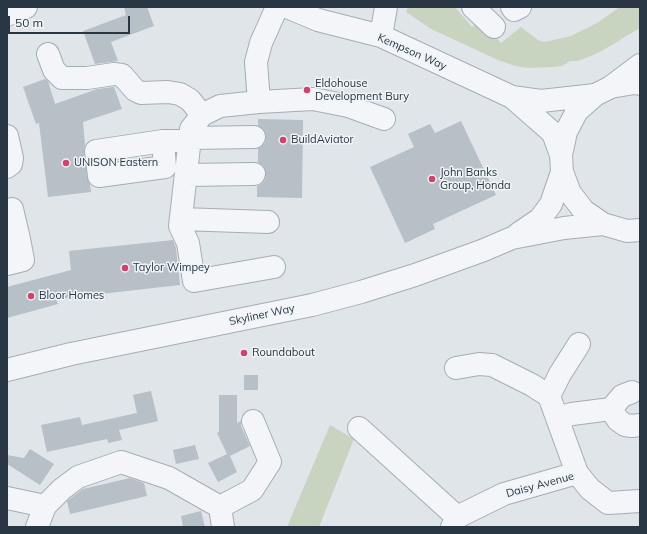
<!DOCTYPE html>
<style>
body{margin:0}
#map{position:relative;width:647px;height:534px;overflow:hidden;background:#e0e5ea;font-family:Mulish,sans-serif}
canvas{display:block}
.frame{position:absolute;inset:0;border:8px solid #283542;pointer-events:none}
.scale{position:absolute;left:8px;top:16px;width:122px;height:18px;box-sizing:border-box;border:2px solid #283542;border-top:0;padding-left:5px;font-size:12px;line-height:14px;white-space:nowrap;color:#283542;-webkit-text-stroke:3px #eff4f7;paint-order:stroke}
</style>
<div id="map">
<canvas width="647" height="534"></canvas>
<div class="frame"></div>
<div class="scale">50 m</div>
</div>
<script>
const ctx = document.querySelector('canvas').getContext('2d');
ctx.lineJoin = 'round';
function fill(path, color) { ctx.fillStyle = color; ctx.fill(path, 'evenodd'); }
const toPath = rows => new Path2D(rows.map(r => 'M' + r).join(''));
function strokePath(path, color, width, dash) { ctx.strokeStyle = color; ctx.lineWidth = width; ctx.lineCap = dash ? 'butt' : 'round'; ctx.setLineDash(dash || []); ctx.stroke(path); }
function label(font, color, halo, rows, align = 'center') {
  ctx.font = font + ' Mulish,sans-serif'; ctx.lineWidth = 3; ctx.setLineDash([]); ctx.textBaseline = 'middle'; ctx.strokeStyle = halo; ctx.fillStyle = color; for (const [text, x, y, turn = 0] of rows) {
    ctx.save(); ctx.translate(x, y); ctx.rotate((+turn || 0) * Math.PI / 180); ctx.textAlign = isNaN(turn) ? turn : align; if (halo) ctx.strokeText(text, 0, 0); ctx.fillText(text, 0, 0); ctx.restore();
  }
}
const green = toPath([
 [408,7,455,7,472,27,481,19,501,43,521,27,538,40,545,42,571,36,597,23,620,7,640,7,640,28,600,52,586,58,578,61,570,61,562,66,553,67,528,68,515,66,498,60,431,29,406,12],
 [330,425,354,439,319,527,287,527]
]);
const building = toPath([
 [124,7,147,7,154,26,111,42,118,61,95,64,83,31,126,15],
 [45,79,48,81,55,104,97,89,114,87,122,109,83,122,85,145,84,152,87,177,90,184,91,192,48,197,39,123,36,124,23,87],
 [258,119,303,120,302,198,257,197,257,186,261,184,265,180,266,174,264,167,258,162,258,148,265,143,266,137,264,130,258,126],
 [461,121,496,195,433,224,435,229,405,243,370,167,414,147,408,134,430,124,435,133],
 [173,240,176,248,180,285,56,299,58,304,7,318,7,287,71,270,69,251],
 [244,375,258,375,258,390,244,390],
 [151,391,158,421,119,430,122,440,108,443,107,439,47,452,41,425,80,417,82,425,137,413,133,395],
 [219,395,237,395,237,423,241,421,241,426,250,446,230,456,237,472,218,482,208,463,227,454,217,433,219,432],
 [195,445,199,459,176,464,173,450],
 [30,449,54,464,40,485,7,464,7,455,24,458],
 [130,478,144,483,147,496,70,514,67,501,83,489],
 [201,511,205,527,183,527,181,516]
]);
const minor = toPath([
 [287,7,318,20,381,36,512,97,553,133,561,155],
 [473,7,494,27],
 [512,7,514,10,520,7],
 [7,15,26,7],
 [381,36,386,7],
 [48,54,54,70,62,78,87,78,114,74,122,75,135,90,141,93,168,92,180,94,190,100,202,115],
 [640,84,634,83,611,87,595,95,577,111,566,132,561,155,562,172,570,193,584,211,603,224,627,231,640,230],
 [612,86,640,65],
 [512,97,541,101,595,95],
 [259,102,256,62,261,43,277,7],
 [7,136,12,158,11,164,7,167],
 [190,138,254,137],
 [163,141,165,167,99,176,96,151,163,141,190,141],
 [186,175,254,174],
 [181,219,268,222],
 [518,234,540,219,551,204,562,172],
 [7,242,19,239,12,209],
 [7,264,23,260,19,239],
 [274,267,194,281,188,243,180,226,191,129,202,115,220,106,259,102,313,99,348,106,384,119],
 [456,368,479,364,492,365,532,385,549,396,560,374,579,344],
 [7,370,71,354,312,305,361,292,415,275,484,250,512,238,564,228,603,224],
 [632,392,622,396,611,409,618,420,625,425,632,426,640,425],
 [549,396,577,473],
 [557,418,572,414,611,409],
 [359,428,457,517],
 [7,498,45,506],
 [220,507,223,527],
 [37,527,45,506,62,489,78,477,121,462,169,478,220,507,252,490,270,462,253,421],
 [452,527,457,517,504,494,577,473,590,489,608,503,640,501]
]);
const markers = [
 [307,90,4,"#d53f6c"],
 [283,140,4,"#d53f6c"],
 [66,163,4,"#d53f6c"],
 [432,179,4,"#d53f6c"],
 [125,268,4,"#d53f6c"],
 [31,296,4,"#d53f6c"],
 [244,353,4,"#d53f6c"]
];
const streetNames = [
 ["Kempson Way",412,52,24],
 ["Skyliner Way",262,315,-12],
 ["Daisy Avenue",540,485,-15]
];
const poiNames = [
 ["Eldohouse",315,84],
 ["Development Bury",315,97],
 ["BuildAviator",291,140],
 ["UNISON Eastern",74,163],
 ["John Banks",440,173],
 ["Group, Honda",440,186],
 ["Taylor Wimpey",133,268],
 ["Bloor Homes",39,296],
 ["Roundabout",252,353]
];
fill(green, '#c8d4c0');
fill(building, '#b7bfc7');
strokePath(minor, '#a5adb4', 24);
strokePath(minor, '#f3f5f8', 22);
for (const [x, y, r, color] of markers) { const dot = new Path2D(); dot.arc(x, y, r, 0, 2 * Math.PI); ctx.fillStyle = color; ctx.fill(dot); strokePath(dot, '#eff4f7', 1.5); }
label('11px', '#283542', '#eff4f7', streetNames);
label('11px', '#283542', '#eff4f7', poiNames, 'left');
</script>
